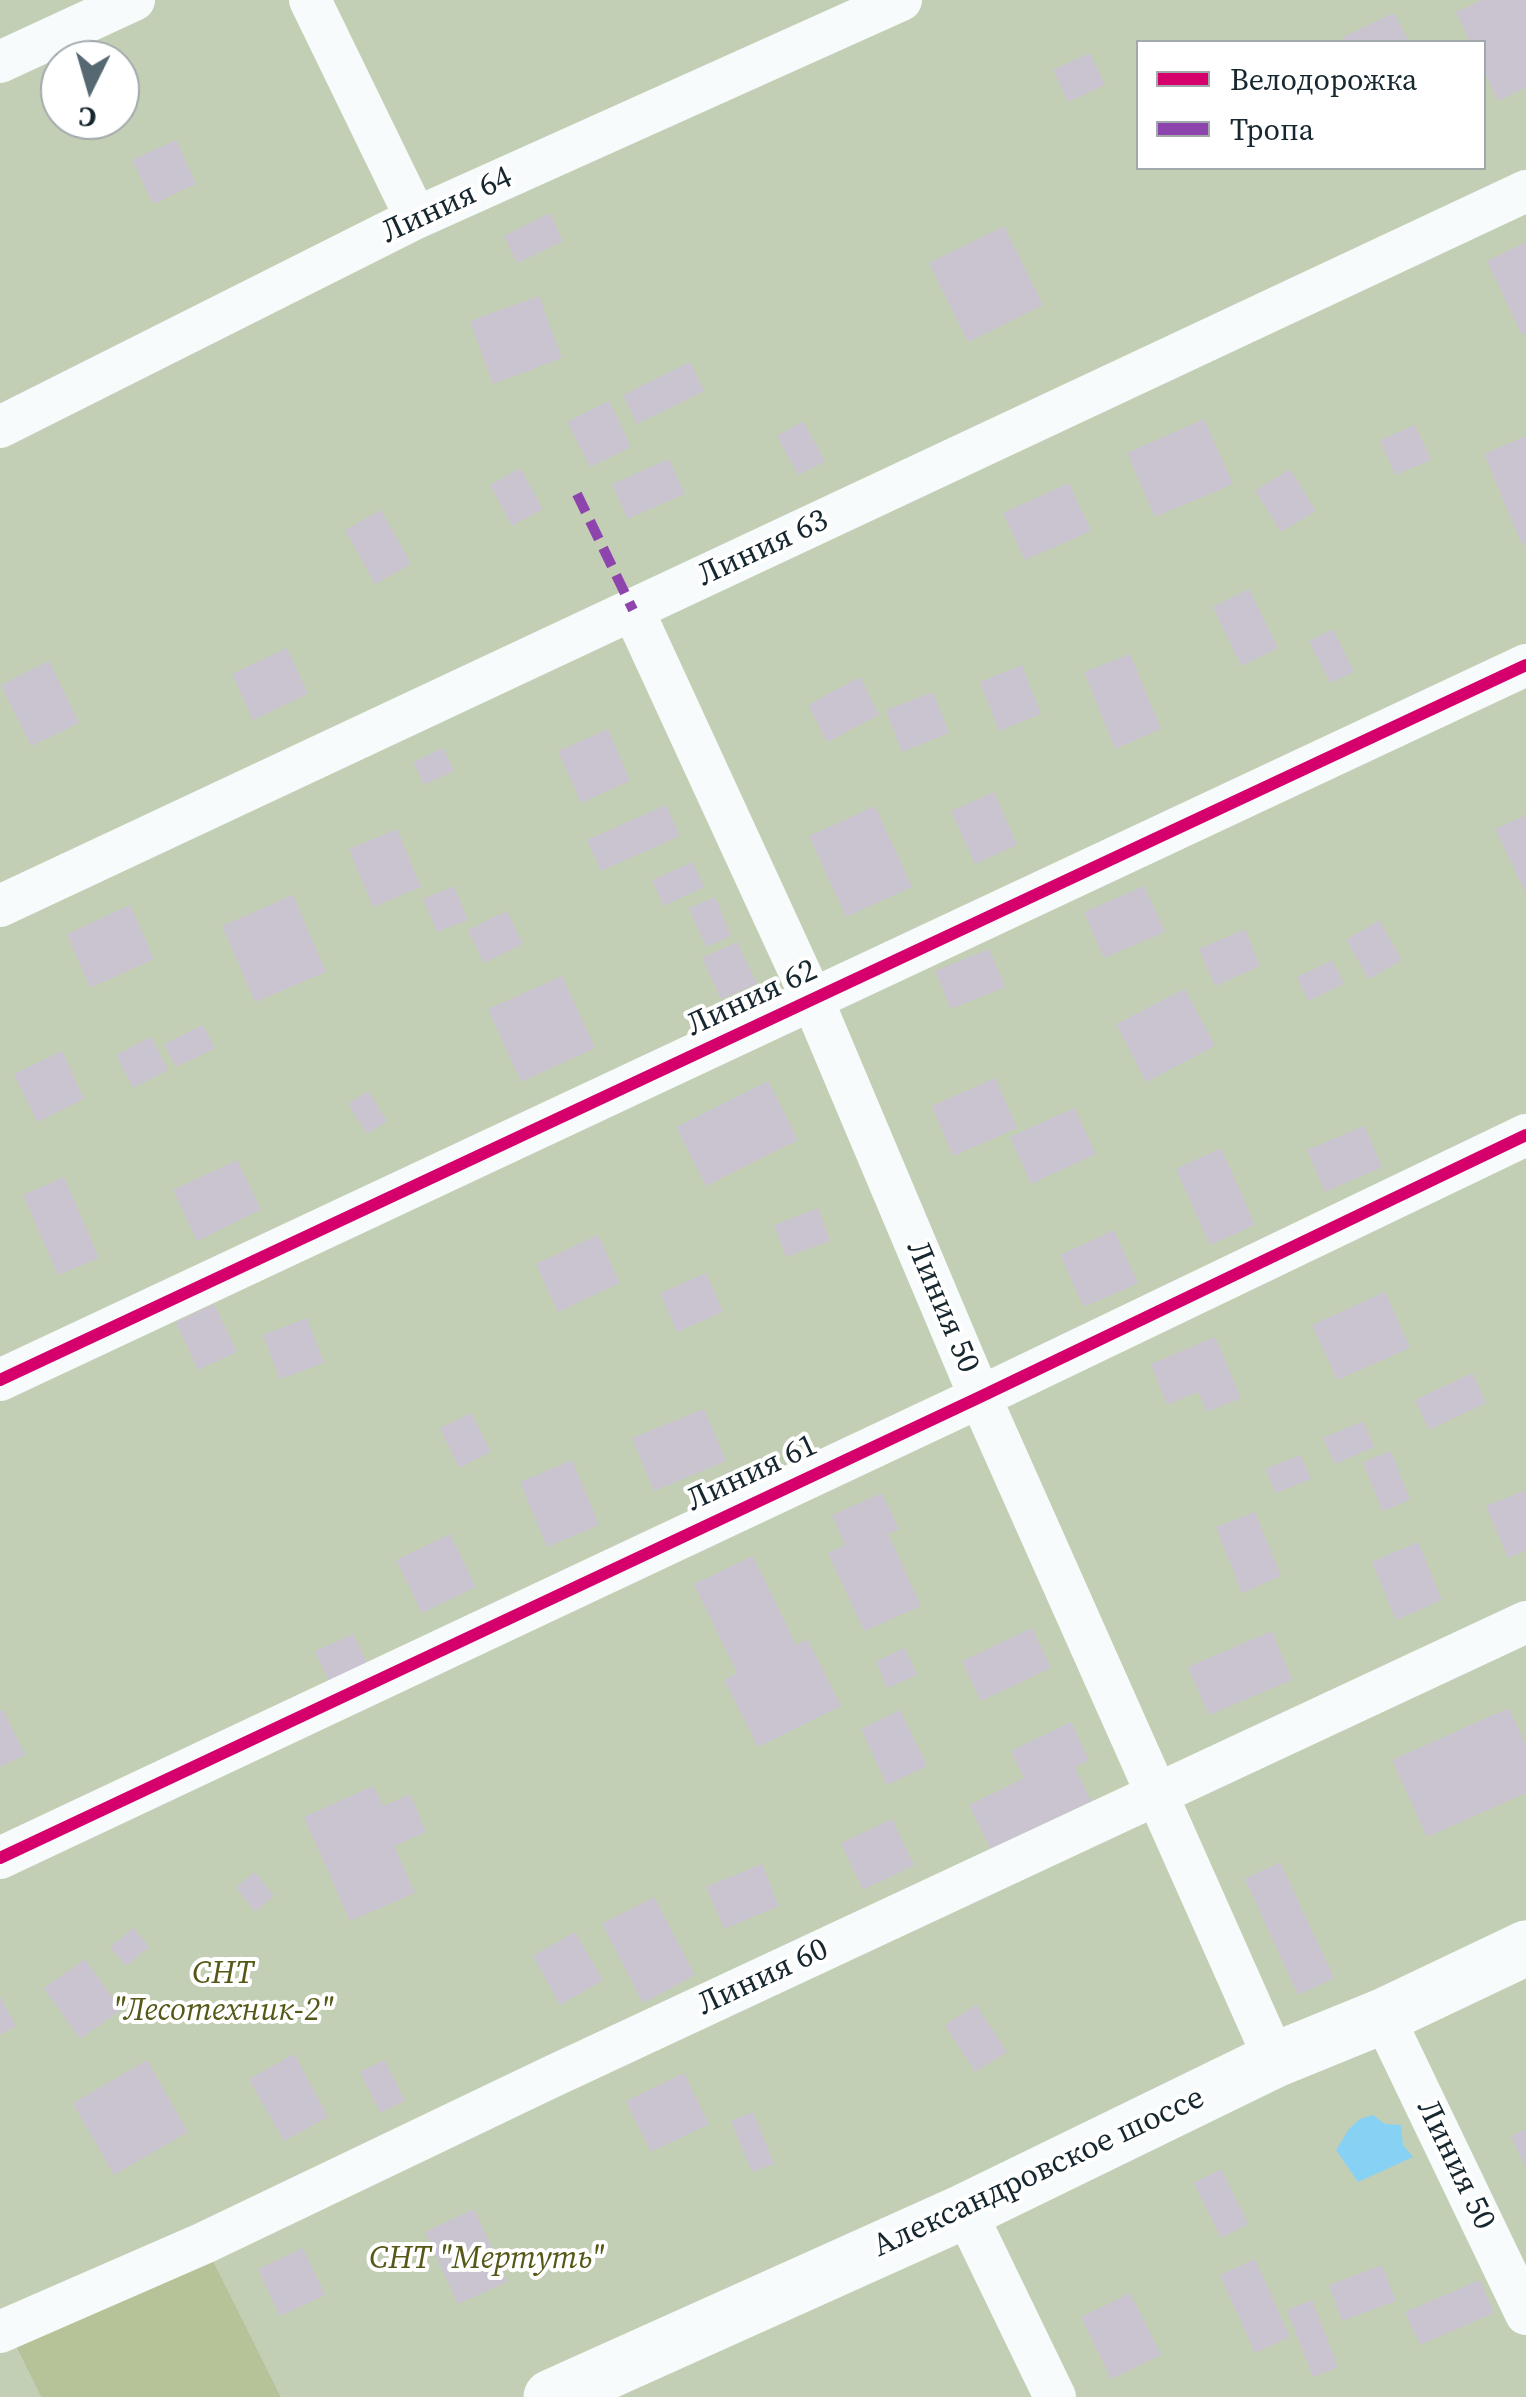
<!DOCTYPE html>
<meta charset="utf-8">
<style>
body{margin:0}
#map{position:relative;width:1526px;height:2397px;overflow:hidden;background:#cce3ee;font-family:"Source Serif 4",serif}
canvas{display:block}
.legend{position:absolute;left:1136px;top:40px;width:350px;height:130px;box-sizing:border-box;background:#fff;border:2px solid #a2a9ac;margin:0;padding:12px 18px;list-style:none;font-size:30px;color:#17272f}
.legend li{display:flex;align-items:center;gap:20px;height:50px}
.legend b{width:50px;border:2px solid #a2a9ac}
.north{position:absolute;left:40px;top:40px;width:100px;height:100px;box-sizing:border-box;background:#fff;border:2px solid #a2a9ac;border-radius:50%;rotate:185deg;font-size:28px;font-weight:700;line-height:40px;text-align:center;color:#17272f}
.north::after{content:'';display:block;margin:auto;width:35px;height:45px;background:#566972;clip-path:polygon(50% 0,100% 100%,50% 72%,0 100%)}
</style>
<div id="map">
<canvas width="1526" height="2397"></canvas>
<ul class="legend">
<li><b style="height:12px;background:#d6006c"></b>Велодорожка</li>
<li><b style="height:12px;background:#8e44ad"></b>Тропа</li>
</ul>
<div class="north">С</div>
</div>
<script>
const ctx = document.querySelector('canvas').getContext('2d');
ctx.lineJoin = 'round';
function fill(path, color) { ctx.fillStyle = color; ctx.fill(path, 'evenodd'); }
const toPath = rows => new Path2D(rows.map(r => 'M' + r).join(''));
function strokePath(path, color, width, dash) { ctx.strokeStyle = color; ctx.lineWidth = width; ctx.lineCap = dash ? 'butt' : 'round'; ctx.setLineDash(dash || []); ctx.stroke(path); }
function label(font, color, halo, rows, align = 'center') {
  ctx.font = font + ' "Source Serif 4",serif'; ctx.lineWidth = 8; ctx.setLineDash([]); ctx.textBaseline = 'middle'; ctx.strokeStyle = halo; ctx.fillStyle = color; for (const [text, x, y, turn = 0] of rows) {
    ctx.save(); ctx.translate(x, y); ctx.rotate((+turn || 0) * Math.PI / 180); ctx.textAlign = isNaN(turn) ? turn : align; if (halo) ctx.strokeText(text, 0, 0); ctx.fillText(text, 0, 0); ctx.restore();
  }
}
const green = toPath([
 [0,0,1526,0,1526,2397,281,2397,204,2244,7,2330,41,2397,0,2397],
 [1138,42,1484,42,1484,168,1138,168],
 [60,60,120,60,120,120,60,120]
]);
const forest = toPath([
 [204,2243,281,2397,41,2397,7,2329]
]);
const water = toPath([
 [1373,2115,1385,2124,1401,2125,1403,2145,1413,2157,1358,2182,1336,2150,1349,2129,1360,2119]
]);
const building = toPath([
 [1482,0,1526,0,1526,87,1498,101,1484,71,1484,42,1470,42,1456,12],
 [1394,13,1409,42,1345,42,1343,37],
 [1090,53,1105,85,1068,102,1053,70],
 [176,140,196,184,153,204,132,160],
 [550,213,563,241,517,263,504,236],
 [1004,226,1043,305,968,342,929,263],
 [1526,242,1526,333,1522,335,1487,261],
 [539,296,562,358,493,384,470,321],
 [690,362,704,391,637,424,623,395],
 [609,401,631,447,590,467,567,422],
 [1204,419,1233,484,1155,517,1127,453],
 [803,421,825,461,798,475,777,436],
 [1415,425,1431,460,1395,475,1380,440],
 [1526,436,1526,543,1522,545,1484,454],
 [669,459,685,494,627,519,612,484],
 [520,468,543,509,512,526,490,485],
 [1290,469,1316,511,1281,532,1255,491],
 [1069,483,1091,531,1025,560,1003,513],
 [381,510,411,564,375,584,345,530],
 [1249,589,1278,648,1241,666,1213,607],
 [1333,629,1354,672,1330,683,1309,641],
 [287,648,308,694,253,720,232,674],
 [1130,654,1161,729,1115,749,1084,672],
 [49,661,79,723,31,746,1,685],
 [1022,665,1041,714,999,731,980,682],
 [860,677,879,715,827,742,808,705],
 [933,692,949,733,902,752,886,710],
 [608,729,630,781,581,803,558,751],
 [443,748,454,771,424,785,413,762],
 [994,792,1017,845,975,864,951,811],
 [666,805,680,836,601,871,587,840],
 [875,806,912,887,846,917,809,836],
 [1526,815,1526,894,1495,829],
 [397,829,421,887,373,907,349,849],
 [693,862,704,887,664,906,652,880],
 [454,886,468,920,437,932,423,899],
 [1144,886,1165,932,1104,958,1084,912],
 [293,895,326,972,255,1002,222,926],
 [715,897,731,936,706,947,689,908],
 [130,905,154,959,90,988,67,934],
 [507,911,523,944,484,963,468,930],
 [1379,920,1402,960,1369,979,1346,940],
 [1245,929,1260,966,1215,986,1199,949],
 [737,942,757,984,721,999,702,958],
 [989,949,1005,987,951,1009,935,971],
 [1332,960,1344,984,1308,1001,1297,977],
 [562,976,595,1048,521,1082,488,1009],
 [1185,989,1215,1046,1146,1082,1116,1024],
 [203,1025,215,1048,176,1067,164,1044],
 [151,1037,168,1070,133,1088,116,1055],
 [62,1051,84,1099,37,1122,14,1074],
 [995,1078,1017,1128,953,1156,932,1106],
 [768,1081,798,1140,706,1186,676,1127],
 [368,1091,387,1121,367,1134,348,1104],
 [1074,1108,1096,1154,1031,1184,1010,1137],
 [1364,1126,1382,1167,1325,1192,1307,1150],
 [1221,1148,1255,1225,1210,1245,1176,1169],
 [237,1160,261,1210,197,1241,173,1190],
 [64,1177,99,1258,58,1275,23,1195],
 [818,1208,830,1241,786,1257,774,1225],
 [1114,1230,1138,1283,1084,1307,1060,1255],
 [598,1235,620,1283,558,1312,536,1264],
 [706,1273,723,1312,677,1332,660,1293],
 [1385,1292,1410,1348,1337,1380,1312,1325],
 [214,1304,237,1352,198,1370,176,1322],
 [307,1318,324,1363,280,1379,263,1335],
 [1215,1337,1241,1398,1207,1412,1198,1392,1167,1405,1151,1364],
 [1472,1373,1486,1403,1429,1430,1415,1400],
 [704,1409,726,1461,654,1491,632,1438],
 [471,1413,491,1452,459,1468,440,1428],
 [1363,1421,1374,1447,1335,1464,1323,1438],
 [1391,1451,1410,1500,1382,1511,1363,1462],
 [1300,1455,1311,1479,1276,1493,1265,1469],
 [572,1460,599,1525,547,1547,520,1482],
 [1526,1490,1526,1550,1508,1558,1486,1506],
 [882,1493,899,1529,888,1534,921,1606,864,1631,828,1553,845,1545,832,1515],
 [1255,1512,1281,1576,1242,1593,1216,1527],
 [450,1534,476,1587,422,1613,396,1560],
 [1418,1542,1442,1600,1396,1620,1372,1562],
 [753,1556,796,1645,807,1639,841,1706,758,1747,724,1680,737,1673,694,1584],
 [1032,1628,1051,1668,981,1701,962,1661],
 [1272,1631,1292,1680,1209,1715,1188,1667],
 [353,1634,367,1663,329,1681,315,1651],
 [905,1648,917,1675,887,1688,876,1661],
 [1509,1708,1526,1746,1526,1793,1427,1837,1392,1760],
 [3,1710,25,1755,0,1767,0,1711],
 [900,1710,927,1766,887,1785,861,1729],
 [1071,1722,1089,1760,1075,1767,1091,1801,991,1850,969,1805,1024,1778,1011,1751],
 [373,1786,383,1806,410,1794,426,1832,394,1846,415,1893,350,1921,304,1817],
 [892,1819,914,1865,863,1890,841,1843],
 [1280,1862,1334,1978,1298,1995,1245,1879],
 [762,1864,779,1906,724,1929,706,1887],
 [255,1872,274,1896,255,1912,236,1887],
 [654,1897,695,1975,643,2003,602,1924],
 [133,1928,149,1947,126,1966,110,1947],
 [575,1932,603,1980,560,2005,533,1956],
 [85,1959,121,2010,80,2039,44,1988],
 [0,1997,16,2026,0,2035],
 [976,2005,1007,2052,975,2072,945,2025],
 [294,2054,328,2117,284,2141,249,2079],
 [147,2060,188,2132,114,2175,73,2103],
 [385,2060,405,2101,380,2113,360,2072],
 [684,2073,709,2124,651,2152,626,2101],
 [753,2112,774,2164,752,2172,731,2121],
 [1526,2129,1526,2169,1511,2136],
 [1221,2169,1248,2224,1221,2238,1194,2183],
 [474,2209,507,2282,458,2304,425,2232],
 [303,2248,325,2295,280,2316,258,2269],
 [1255,2259,1290,2337,1255,2353,1220,2275],
 [1382,2265,1396,2301,1342,2321,1329,2285],
 [1480,2280,1494,2313,1420,2345,1405,2312],
 [1130,2293,1161,2355,1111,2379,1081,2317],
 [1312,2300,1338,2367,1313,2377,1287,2310]
]);
const street = toPath([
 [310,0,416,218],
 [0,62,134,0],
 [0,427,416,218,901,0],
 [633,610,813,1001,980,1397,1275,2060],
 [0,906,1526,191],
 [0,1380,1526,665],
 [0,1858,980,1397,1526,1135],
 [1383,2016,1526,2314],
 [965,2211,1055,2397],
 [0,2332,204,2243,551,2077,1526,1622]
]);
const secondary = toPath([
 [551,2397,965,2211,1275,2060,1383,2016,1526,1948]
]);
const quiet = toPath([
 [577,494,633,610]
]);
const cycleway = toPath([
 [0,1380,1526,665],
 [0,1858,980,1397,1526,1135]
]);
const streetNames = [
 ["Линия 64",447,206,-25],
 ["Линия 63",763,549,-25],
 ["Линия 62",752,999,-25],
 ["Линия 50",942,1307,67],
 ["Линия 61",752,1474,-25],
 ["Линия 60",763,1978,-25],
 ["Линия 50",1455,2165,64],
 ["Александровское шоссе",1039,2173,-25]
];
const parkNames = [
 ["СНТ",223,1975],
 ["\"Лесотехник-2\"",223,2012],
 ["СНТ \"Мертуть\"",487,2260]
];
fill(green, '#c3cfb5');
fill(forest, '#b6c297');
fill(water, '#86d1f4');
fill(building, '#cac4d1');
strokePath(street, '#f7fbfc', 42);
strokePath(secondary, '#f7fbfc', 55);
strokePath(quiet, '#8e44ad', 10, [20, 10]);
strokePath(cycleway, '#d6006c', 12);
label('32px', '#17272f', '#fff', streetNames);
label('italic 32px', '#565817', '#fff', parkNames);
</script>
